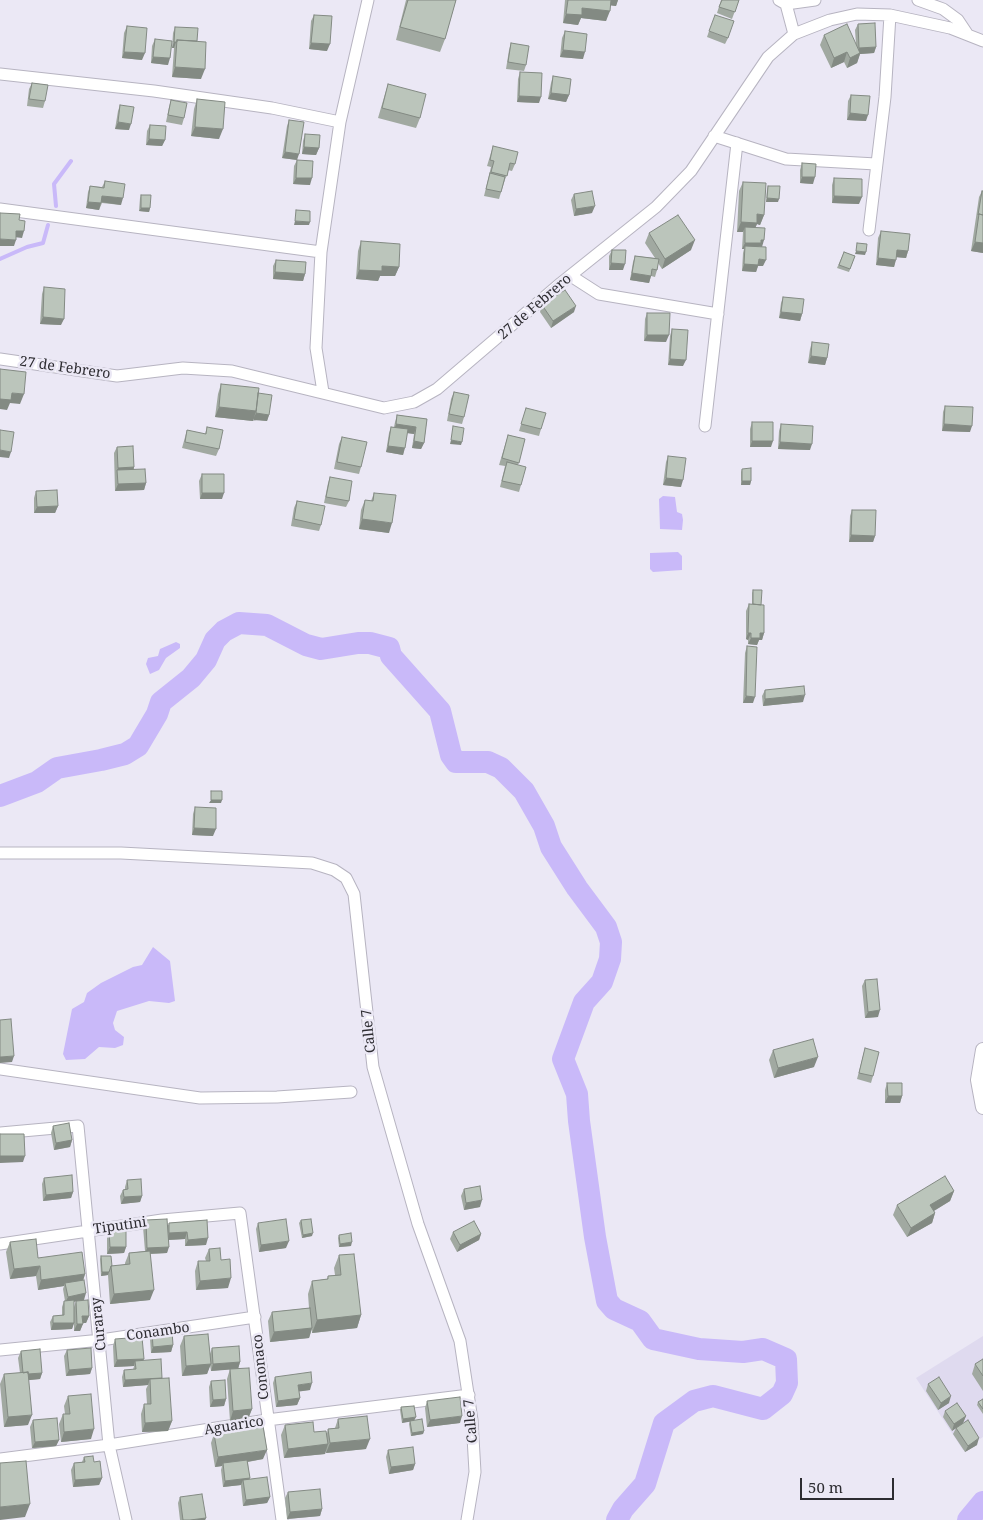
<!DOCTYPE html>
<style>
body{margin:0}
#map{position:relative;width:983px;height:1520px;overflow:hidden;background:#ebe8f5;font-family:"Noto Serif",serif}
canvas{display:block}
.scale{position:absolute;left:800px;top:1478px;width:94px;height:22px;box-sizing:border-box;border:2px solid #2d2c31;border-top:0;padding-left:6px;font-size:15px;line-height:18px;white-space:nowrap;color:#2d2c31;-webkit-text-stroke:4px #ebe8f5;paint-order:stroke}
</style>
<div id="map">
<canvas width="983" height="1520"></canvas>
<div class="scale">50 m</div>
</div>
<script>
const ctx = document.querySelector('canvas').getContext('2d');
ctx.lineJoin = 'round';
function fill(path, color) { ctx.fillStyle = color; ctx.fill(path, 'evenodd'); }
const toPath = rows => new Path2D(rows.map(r => 'M' + r).join(''));
function strokePath(path, color, width, dash) { ctx.strokeStyle = color; ctx.lineWidth = width; ctx.lineCap = dash ? 'butt' : 'round'; ctx.setLineDash(dash || []); ctx.stroke(path); }
function label(font, color, halo, rows, align = 'center') {
  ctx.font = font + ' "Noto Serif",serif'; ctx.lineWidth = 5; ctx.setLineDash([]); ctx.textBaseline = 'middle'; ctx.strokeStyle = halo; ctx.fillStyle = color; for (const [text, x, y, turn = 0] of rows) {
    ctx.save(); ctx.translate(x, y); ctx.rotate((+turn || 0) * Math.PI / 180); ctx.textAlign = isNaN(turn) ? turn : align; if (halo) ctx.strokeText(text, 0, 0); ctx.fillText(text, 0, 0); ctx.restore();
  }
}
const built = toPath([
 [983,1336,983,1437,963,1450,916,1378]
]);
const water = toPath([
 [663,496,675,497,677,512,682,514,683,520,682,530,660,529,659,499],
 [678,552,682,556,682,570,653,572,650,569,650,553],
 [176,642,180,644,180,648,166,658,159,670,150,674,146,664,148,658,158,656,160,649],
 [153,947,170,961,175,1001,169,1003,149,1001,117,1011,113,1023,115,1030,124,1037,123,1045,115,1048,99,1047,85,1059,66,1060,63,1054,72,1009,84,1002,87,993,101,983,133,967,142,965]
]);
const stream = toPath([
 [56,206,54,184,71,161],
 [0,259,27,247,43,243,48,225]
]);
const river = toPath([
 [0,796,37,782,57,768,101,760,125,754,138,746,157,714,161,702,191,678,206,660,215,640,224,631,239,623,267,625,306,645,321,649,358,643,370,643,389,648,391,656,440,711,451,755,456,762,488,762,501,768,524,791,544,826,551,847,577,888,606,927,611,942,610,959,602,982,584,1002,563,1059,577,1094,579,1121,595,1237,607,1301,614,1309,640,1321,653,1339,699,1349,743,1352,763,1349,786,1359,787,1383,782,1394,763,1409,713,1396,694,1401,664,1423,645,1484,623,1509,617,1520],
 [968,1520,983,1502]
]);
const minor = toPath([
 [779,0,786,4,794,34],
 [918,0,943,9,958,20,968,35],
 [786,4,815,0],
 [0,74,154,91,272,108,340,122],
 [714,136,786,159,876,164],
 [0,209,321,252],
 [869,230,885,97,890,15],
 [571,276,599,294,718,314],
 [0,359,117,376,183,368,232,371,384,408,414,402,437,389,561,283,656,207,691,171,768,57,794,34,830,20,857,14,890,15,950,28,983,41],
 [323,392,316,348,321,252,340,122,368,0],
 [705,426,737,143],
 [0,853,121,853,312,863,334,870,346,878,354,894,373,1067,418,1224,460,1341,472,1420,475,1472,467,1520],
 [0,1069,200,1098,277,1097,351,1092],
 [0,1133,78,1126,109,1445,126,1520],
 [0,1244,162,1220,240,1213,282,1520],
 [0,1350,101,1340,255,1317],
 [0,1459,109,1445,267,1420,469,1395]
]);
const tertiary = toPath([
 [983,1050,978,1080,983,1107]
]);
const wall = toPath([
 [406,0,456,0,445,39,440,52,396,40],
 [565,0,618,0,616,6,610,5,606,21,581,18,578,25,563,23],
 [721,0,739,0,732,19,717,13],
 [314,15,327,51,309,49,311,21],
 [858,24,876,47,874,53,860,54,857,63,847,68,844,62,831,68,820,45,824,35,856,44,855,30],
 [127,26,142,60,122,58,124,33],
 [175,27,197,41,201,79,172,77,174,48,172,48,173,33],
 [565,31,583,59,560,57,562,38],
 [709,31,728,38,725,44,707,37],
 [155,39,168,65,151,63,152,46],
 [511,43,526,65,524,71,506,69,509,50],
 [520,72,539,103,517,102,518,79],
 [553,76,569,95,566,102,548,99,551,83],
 [32,83,45,101,43,108,27,106,29,89],
 [388,84,420,118,416,128,378,118,385,94],
 [851,95,866,121,847,120,848,101],
 [197,99,219,139,191,136,194,109],
 [171,100,184,118,182,125,166,122,169,107],
 [120,105,129,130,115,129,118,111],
 [289,120,297,160,310,185,293,184,294,166,297,160,282,158,287,126],
 [150,125,165,140,162,146,146,145,147,131],
 [305,134,319,148,316,155,302,154,303,141],
 [493,146,515,164,512,171,508,170,499,199,484,196,491,167,487,166],
 [802,163,813,184,800,183,800,170],
 [834,178,859,204,832,203,832,185],
 [105,181,121,205,102,203,99,210,86,208,88,192,90,186,102,187],
 [743,182,764,215,760,225,757,224,755,228,762,247,759,247,763,266,758,266,756,272,742,271,743,253,744,249,742,249,743,232,737,232,739,191],
 [768,186,778,202,766,202,767,189],
 [982,191,983,191,983,253,971,251,979,197],
 [574,194,592,213,574,216,571,200],
 [141,195,150,208,149,212,139,211,140,198],
 [881,231,908,251,906,258,896,257,894,267,876,265,878,238],
 [649,233,691,250,662,269,658,263,657,270,655,277,651,276,649,283,630,280,633,262,635,256,655,258,645,243],
 [361,241,399,267,395,276,380,276,378,281,356,279,358,251],
 [612,250,623,270,609,270,609,256],
 [844,252,855,256,849,272,837,268],
 [276,260,305,274,303,281,273,279,273,266],
 [44,287,61,325,40,324,42,294],
 [783,297,802,314,800,321,779,318,781,303],
 [542,305,574,312,551,328,540,312],
 [647,313,666,342,644,341,645,319],
 [672,329,683,366,668,365,670,336],
 [812,342,827,358,825,365,808,363,810,349],
 [221,384,258,393,269,415,267,421,253,419,253,421,215,417,218,394],
 [454,392,464,417,462,424,447,421,451,399],
 [945,406,970,432,942,431,943,412],
 [526,408,541,429,539,436,519,431],
 [397,415,427,419,424,443,421,449,412,448,414,434,407,433,403,455,386,452,389,433,391,427,394,427,395,422],
 [752,422,771,447,750,447,750,429],
 [781,424,810,450,778,449,779,431],
 [207,427,219,449,216,456,182,448,187,430,205,434],
 [508,435,525,439,518,465,521,485,519,492,500,487,505,466,499,465],
 [342,437,361,467,359,474,334,469,339,444],
 [117,447,134,467,134,469,146,483,144,490,115,491,114,453],
 [668,456,681,487,663,485,666,462],
 [742,469,751,481,750,485,741,485,741,472],
 [202,474,222,499,200,499,199,481],
 [330,477,349,501,346,507,324,503,328,483],
 [36,491,58,506,55,513,34,513,34,498],
 [374,493,389,533,359,529,361,510,365,500,371,501],
 [297,501,321,525,319,531,291,526,294,508],
 [852,510,875,536,873,542,849,542,850,516],
 [753,590,761,605,764,633,762,640,759,640,757,645,748,644,748,640,746,639,746,611,749,604,752,604,752,593],
 [747,646,753,703,743,703,745,653],
 [765,690,803,702,763,706,762,696],
 [195,807,213,836,192,835,193,814],
 [865,980,878,1017,865,1018,862,986],
 [865,1048,873,1076,871,1083,857,1079],
 [773,1050,814,1067,774,1078,769,1060],
 [887,1083,902,1096,900,1103,885,1103,885,1090],
 [53,1126,72,1140,70,1147,54,1150,51,1133],
 [44,1178,73,1192,71,1198,43,1201,42,1184],
 [127,1180,142,1196,140,1202,121,1204,120,1196,123,1190,125,1189,125,1187],
 [464,1189,480,1207,464,1210,461,1196],
 [954,1191,950,1201,934,1211,935,1213,932,1223,907,1237,893,1215,897,1205],
 [146,1220,168,1226,169,1223,207,1220,206,1245,185,1246,185,1239,169,1240,167,1253,150,1254,150,1300,110,1304,108,1275,101,1276,100,1259,101,1256,112,1266,125,1265,125,1263,129,1253,145,1251,143,1227],
 [301,1220,312,1236,302,1238,299,1223],
 [258,1223,286,1248,259,1252,256,1229],
 [109,1231,126,1247,124,1253,107,1254,107,1238],
 [453,1232,481,1234,479,1240,457,1252,450,1239],
 [339,1235,351,1246,339,1247,338,1238],
 [10,1242,38,1258,85,1274,83,1280,84,1300,81,1301,89,1316,86,1323,83,1323,80,1331,74,1331,74,1307,76,1301,74,1302,74,1323,72,1329,51,1330,50,1322,53,1316,62,1315,62,1307,64,1301,65,1301,63,1289,64,1286,38,1290,36,1276,10,1279,6,1252],
 [209,1249,221,1260,228,1288,196,1290,195,1271,198,1261,206,1261,205,1258],
 [339,1255,361,1315,357,1328,312,1333,312,1329,309,1338,270,1342,268,1321,272,1312,309,1308,308,1294,312,1281,327,1279,328,1276,335,1275,334,1268],
 [152,1332,173,1345,171,1352,151,1353,150,1339],
 [184,1336,210,1354,212,1348,240,1362,238,1369,252,1409,248,1419,230,1421,227,1379,230,1369,211,1371,210,1365,207,1374,182,1376,180,1346],
 [115,1339,143,1360,162,1378,172,1421,168,1431,142,1432,141,1414,144,1404,147,1404,146,1389,148,1385,123,1387,122,1377,124,1370,133,1370,134,1366,114,1367,113,1346],
 [67,1350,92,1368,90,1374,66,1376,64,1356],
 [21,1351,42,1373,40,1379,28,1380,28,1425,4,1427,0,1384,4,1374,20,1373,18,1358],
 [983,1359,983,1391,972,1374,975,1364],
 [275,1377,310,1390,299,1391,300,1398,297,1405,276,1407,273,1383],
 [211,1381,226,1399,224,1406,210,1407,209,1387],
 [928,1384,949,1403,938,1410,926,1391],
 [68,1396,91,1439,61,1442,59,1424,63,1414,65,1414,64,1406],
 [983,1399,983,1414,977,1405,978,1402],
 [427,1401,460,1423,427,1427,425,1408],
 [401,1407,424,1431,423,1434,411,1436,409,1424,410,1421,402,1423,400,1410],
 [945,1411,966,1416,963,1423,977,1445,965,1452,953,1434,956,1428,952,1431,943,1417],
 [338,1419,366,1449,326,1453,326,1450,325,1454,284,1458,281,1435,285,1425,314,1432,327,1433,328,1429,335,1428],
 [33,1420,59,1440,56,1446,32,1448,30,1427],
 [214,1434,263,1459,248,1462,249,1479,270,1497,267,1503,243,1506,241,1487,241,1485,223,1487,221,1470,222,1466,215,1467,211,1443],
 [388,1450,415,1464,413,1470,389,1474,386,1457],
 [84,1457,94,1462,102,1478,99,1485,73,1487,71,1470,74,1463,82,1462],
 [288,1492,322,1509,320,1516,287,1519,285,1498],
 [180,1497,206,1518,205,1520,180,1520,178,1503]
]);
const shadedWall = toPath([
 [609,0,618,0,616,6,607,5],
 [582,8,610,11,606,21,581,18,578,25,563,23,566,14],
 [174,42,176,42,174,48,172,48],
 [311,43,330,44,327,51,309,49],
 [876,47,874,53,860,54,857,63,847,68,850,58,857,54,859,48],
 [563,50,585,52,583,59,560,57],
 [124,52,145,53,142,60,122,58],
 [847,52,844,62,831,68,834,58],
 [153,57,170,58,168,65,151,63],
 [175,67,205,69,201,79,172,77],
 [551,93,569,95,566,102,548,99],
 [519,96,541,97,539,103,517,102],
 [850,113,868,115,866,121,847,120],
 [118,122,131,124,129,130,115,129],
 [195,127,223,129,219,139,191,136],
 [149,139,165,140,162,146,146,145],
 [304,147,319,148,316,155,302,154],
 [285,152,299,154,297,160,282,158],
 [802,177,815,177,813,184,800,183],
 [296,178,312,178,310,185,293,184],
 [102,196,123,198,121,205,100,202],
 [834,196,862,197,859,204,832,203],
 [767,198,779,199,778,202,766,202],
 [88,202,101,203,99,210,86,208],
 [595,206,592,213,574,216,576,209],
 [141,208,150,208,149,212,139,211],
 [757,214,764,215,760,225,757,224,753,233,745,227,743,232,737,232,741,222],
 [295,221,310,222,309,225,294,225],
 [16,231,24,231,22,238,14,237],
 [0,239,16,240,14,246,0,246],
 [695,240,691,250,662,269,665,259],
 [761,240,764,240,762,247,759,246,758,250,745,246,744,249,742,249,745,243],
 [975,242,983,243,983,253,971,251],
 [897,250,908,251,906,258,895,257],
 [856,251,866,252,865,255,855,254],
 [878,258,896,260,894,267,876,265],
 [759,259,766,260,763,266,758,266,756,272,742,271,744,264],
 [611,263,625,264,623,270,609,270],
 [382,266,399,267,395,276,380,276,378,281,356,279,359,270],
 [275,272,305,274,303,281,273,279],
 [632,273,651,276,649,283,630,280],
 [576,306,574,312,551,328,553,321],
 [781,312,802,314,800,321,779,318],
 [43,317,64,319,61,325,40,324],
 [647,335,669,335,666,342,644,341],
 [811,356,827,358,825,365,808,363],
 [670,359,686,360,683,366,668,365],
 [12,393,24,394,20,404,10,403,7,410,0,409,0,399],
 [219,407,256,411,253,421,215,417],
 [256,413,269,415,267,421,253,420],
 [396,424,416,427,414,434,394,431],
 [944,424,972,426,970,432,942,431],
 [451,440,462,442,461,445,450,444],
 [414,441,424,443,421,449,412,448],
 [752,441,773,441,771,447,750,447],
 [780,442,812,444,810,450,778,449],
 [388,446,405,448,403,455,386,452],
 [0,450,11,452,9,458,0,457],
 [134,467,132,474,117,470,115,474,118,468],
 [666,478,683,480,681,487,663,485],
 [742,481,751,481,750,485,741,485],
 [146,483,144,490,115,491,118,484],
 [202,493,224,493,222,499,200,499],
 [58,506,55,513,34,513,37,507],
 [362,519,392,523,389,533,359,529],
 [851,535,875,536,873,542,849,542],
 [748,633,751,633,748,640,746,639],
 [760,633,764,633,762,640,759,640,757,645,748,644,751,638],
 [805,695,803,702,763,706,765,699],
 [746,696,755,697,753,703,743,703],
 [211,800,222,800,221,803,209,803],
 [194,828,216,829,213,836,192,835],
 [880,1010,878,1017,865,1018,868,1012],
 [14,1056,12,1062,0,1063,0,1057],
 [818,1057,814,1067,774,1078,778,1068],
 [888,1096,902,1096,900,1103,885,1103],
 [72,1140,70,1147,54,1150,56,1143],
 [0,1156,25,1156,23,1162,0,1163],
 [954,1191,950,1201,927,1215,930,1205],
 [73,1192,71,1198,43,1201,46,1195],
 [142,1196,140,1202,121,1204,124,1197],
 [482,1200,480,1207,464,1210,466,1203],
 [935,1213,932,1223,907,1237,911,1228],
 [187,1232,185,1239,167,1240,169,1233],
 [313,1233,312,1236,302,1238,303,1235],
 [481,1234,479,1240,457,1252,460,1245],
 [208,1238,206,1245,185,1246,188,1240],
 [289,1241,286,1248,259,1252,261,1245],
 [352,1242,351,1246,339,1247,340,1244],
 [110,1247,126,1247,124,1253,107,1254],
 [169,1247,167,1253,145,1254,147,1248],
 [40,1266,36,1276,10,1279,14,1269],
 [102,1272,109,1272,108,1275,101,1276],
 [85,1274,82,1284,65,1283,64,1286,38,1290,41,1280],
 [231,1278,228,1288,196,1290,200,1281],
 [154,1290,150,1300,110,1304,114,1294],
 [86,1293,84,1300,65,1303,68,1297],
 [361,1315,357,1328,312,1333,317,1320],
 [82,1316,89,1316,86,1323,80,1323],
 [53,1323,74,1323,72,1329,51,1330],
 [77,1324,83,1324,80,1331,74,1331],
 [312,1328,309,1338,270,1342,274,1332],
 [173,1345,171,1352,151,1353,153,1347],
 [144,1359,141,1365,135,1361,134,1366,114,1367,117,1360],
 [240,1362,238,1369,211,1371,213,1364],
 [211,1364,207,1374,182,1376,186,1366],
 [92,1368,90,1374,66,1376,69,1370],
 [42,1373,40,1379,20,1381,23,1374],
 [162,1378,160,1384,150,1379,148,1385,123,1387,125,1380],
 [312,1383,310,1390,296,1392,298,1385],
 [951,1396,949,1403,938,1410,941,1403],
 [300,1398,297,1405,276,1407,278,1401],
 [226,1399,224,1406,210,1407,213,1400],
 [252,1409,248,1419,230,1421,233,1411],
 [32,1415,28,1425,4,1427,8,1417],
 [462,1416,460,1423,427,1427,430,1420],
 [966,1416,963,1423,952,1431,954,1424],
 [416,1417,414,1421,402,1423,403,1419],
 [172,1421,168,1431,142,1432,145,1423],
 [94,1429,91,1439,61,1442,64,1432],
 [424,1431,423,1434,411,1436,412,1433],
 [979,1438,977,1445,965,1452,968,1446],
 [370,1439,366,1449,326,1453,330,1443],
 [59,1440,56,1446,32,1448,35,1442],
 [328,1444,325,1454,284,1458,288,1449],
 [267,1450,263,1459,223,1466,223,1463,222,1466,215,1467,218,1457],
 [415,1464,413,1470,389,1474,391,1467],
 [102,1478,99,1485,73,1487,75,1480],
 [250,1478,247,1484,243,1480,241,1485,223,1487,225,1481],
 [270,1497,267,1503,243,1506,246,1500],
 [30,1504,25,1517,0,1520,0,1507],
 [322,1509,320,1516,287,1519,290,1512],
 [206,1518,205,1520,190,1520]
]);
const building = toPath([
 [408,0,456,0,445,39,400,27,408,0],
 [568,0,611,0,610,11,582,8,582,15,566,14,568,0],
 [722,0,739,0,735,12,719,7,722,0],
 [314,15,332,16,330,44,311,43,314,15],
 [715,15,734,21,728,38,709,31,715,15],
 [875,23,876,47,859,48,858,24,875,23],
 [847,24,860,53,850,58,847,52,834,58,824,35,847,24],
 [127,26,147,28,145,53,124,52,127,26],
 [175,27,198,28,197,41,177,40,177,42,174,42,175,27],
 [565,31,587,34,585,52,563,50,565,31],
 [155,39,172,41,170,58,153,57,155,39],
 [177,40,206,42,205,69,175,67,177,40],
 [511,43,529,46,526,65,508,62,511,43],
 [520,72,542,73,541,97,519,96,520,72],
 [553,76,571,79,569,95,551,93,553,76],
 [32,83,48,85,45,101,29,99,32,83],
 [388,84,426,94,420,118,382,108,388,84],
 [851,95,870,96,868,115,850,113,851,95],
 [197,99,225,102,223,129,195,127,197,99],
 [171,100,187,103,184,118,168,115,171,100],
 [120,105,134,107,131,124,118,122,120,105],
 [289,120,304,122,299,154,285,152,289,120],
 [150,125,166,126,165,140,149,139,150,125],
 [305,134,320,135,319,148,304,147,305,134],
 [493,146,518,152,515,164,510,163,507,176,491,172,494,161,490,160,493,146],
 [297,160,313,161,312,178,296,178,297,160],
 [802,163,816,164,815,177,802,177,802,163],
 [490,173,505,177,501,192,486,189,490,173],
 [834,178,862,179,862,197,834,196,834,178],
 [105,181,125,184,123,198,102,196,101,203,88,202,90,186,104,188,105,181],
 [743,182,766,183,764,215,757,214,757,223,741,222,743,182],
 [768,186,780,186,779,199,767,198,768,186],
 [592,191,595,206,576,209,574,194,592,191],
 [982,191,983,191,983,215,979,214,978,215,982,191],
 [141,195,151,195,150,208,141,208,141,195],
 [296,210,310,211,310,222,295,221,296,210],
 [0,213,20,214,19,220,25,221,24,231,16,231,16,240,0,239,0,213],
 [979,214,983,215,983,243,975,242,979,214],
 [678,215,695,240,665,259,649,233,678,215],
 [745,227,765,228,764,240,761,240,761,243,745,243,745,227],
 [881,231,910,234,908,251,897,250,896,260,878,258,881,231],
 [361,241,400,244,399,267,382,266,382,271,359,270,361,241],
 [857,243,867,244,866,252,856,251,857,243],
 [745,246,766,247,766,260,759,259,758,265,744,264,745,246],
 [612,250,626,250,625,264,611,263,612,250],
 [844,252,855,256,850,269,839,265,844,252],
 [635,256,659,259,657,270,652,269,651,276,632,273,635,256],
 [276,260,306,262,305,274,275,272,276,260],
 [44,287,65,289,64,319,43,317,44,287],
 [565,290,576,306,553,321,542,305,565,290],
 [783,297,804,299,802,314,781,312,783,297],
 [647,313,670,313,669,335,647,335,647,313],
 [672,329,688,330,686,360,670,359,672,329],
 [812,342,829,344,827,358,811,356,812,342],
 [0,369,26,372,24,394,12,393,11,400,0,399,0,369],
 [221,384,259,388,256,411,219,407,221,384],
 [454,392,469,395,464,417,449,414,454,392],
 [258,393,272,395,269,415,256,413,258,393],
 [945,406,973,407,972,426,944,424,945,406],
 [526,408,546,413,541,429,521,424,526,408],
 [397,415,427,419,424,443,414,441,416,427,396,424,397,415],
 [752,422,773,422,773,441,752,441,752,422],
 [781,424,813,426,812,444,780,442,781,424],
 [453,426,464,428,462,442,451,440,453,426],
 [207,427,223,430,219,449,185,442,187,430,206,434,207,427],
 [391,427,408,429,405,448,388,446,391,427],
 [0,430,14,432,11,452,0,450,0,430],
 [508,435,525,439,519,463,502,458,508,435],
 [342,437,367,442,361,467,337,462,342,437],
 [133,446,134,467,118,468,117,447,133,446],
 [668,456,686,458,683,480,666,478,668,456],
 [507,462,526,467,521,485,502,481,507,462],
 [751,468,751,481,742,481,742,469,751,468],
 [145,469,146,483,118,484,117,470,145,469],
 [202,474,224,474,224,493,202,493,202,474],
 [330,477,352,481,349,501,326,497,330,477],
 [57,490,58,506,37,507,36,491,57,490],
 [374,493,396,495,392,523,362,519,365,500,373,501,374,493],
 [297,501,325,506,321,525,294,519,297,501],
 [852,510,876,510,875,536,851,535,852,510],
 [753,590,762,590,761,605,753,604,753,590],
 [749,604,764,605,764,633,760,633,760,638,751,638,751,633,748,633,749,604],
 [747,646,757,647,755,697,746,696,747,646],
 [804,686,805,695,765,699,765,690,804,686],
 [211,791,222,791,222,800,211,800,211,791],
 [195,807,216,808,216,829,194,828,195,807],
 [877,979,880,1010,868,1012,865,980,877,979],
 [11,1019,14,1056,0,1057,0,1020,11,1019],
 [813,1039,818,1057,778,1068,773,1050,813,1039],
 [865,1048,879,1052,873,1076,859,1073,865,1048],
 [887,1083,902,1083,902,1096,888,1096,887,1083],
 [69,1123,72,1140,56,1143,53,1126,69,1123],
 [0,1134,24,1134,25,1156,0,1156,0,1134],
 [72,1175,73,1192,46,1195,44,1178,72,1175],
 [945,1176,954,1191,930,1205,935,1213,911,1228,897,1205,945,1176],
 [141,1179,142,1196,124,1197,123,1190,128,1189,127,1180,141,1179],
 [480,1186,482,1200,466,1203,464,1189,480,1186],
 [167,1219,169,1247,147,1248,146,1220,167,1219],
 [286,1219,289,1241,261,1245,258,1223,286,1219],
 [311,1219,313,1233,303,1235,301,1220,311,1219],
 [207,1220,208,1238,188,1240,187,1232,169,1233,169,1223,207,1220],
 [474,1221,481,1234,460,1245,453,1232,474,1221],
 [109,1231,126,1231,126,1247,110,1247,109,1231],
 [351,1233,352,1242,340,1244,339,1235,351,1233],
 [36,1239,38,1258,82,1252,85,1274,41,1280,40,1266,14,1269,10,1242,36,1239],
 [220,1248,221,1260,230,1259,231,1278,200,1281,198,1261,210,1261,209,1249,220,1248],
 [150,1251,154,1290,114,1294,111,1266,130,1264,129,1253,150,1251],
 [354,1254,361,1315,317,1320,312,1281,328,1279,328,1276,341,1275,339,1255,354,1254],
 [101,1256,111,1256,112,1266,111,1266,109,1272,102,1272,101,1256],
 [84,1280,86,1293,68,1297,65,1283,84,1280],
 [74,1300,74,1323,53,1323,53,1316,64,1315,64,1301,74,1300],
 [88,1300,89,1316,82,1316,83,1324,77,1324,76,1301,88,1300],
 [310,1308,312,1328,274,1332,272,1312,310,1308],
 [172,1331,173,1345,153,1347,152,1332,172,1331],
 [208,1334,211,1364,186,1366,184,1336,208,1334],
 [142,1337,144,1359,117,1360,115,1339,142,1337],
 [239,1346,240,1362,213,1364,212,1348,239,1346],
 [91,1348,92,1368,69,1370,67,1350,91,1348],
 [40,1349,42,1373,28,1374,28,1372,23,1373,21,1351,40,1349],
 [161,1359,162,1378,125,1380,124,1370,136,1369,135,1361,161,1359],
 [983,1359,983,1376,975,1364,983,1359],
 [249,1368,252,1409,233,1411,230,1369,249,1368],
 [28,1372,32,1415,8,1417,4,1374,28,1372],
 [311,1372,312,1383,298,1385,300,1398,278,1401,275,1377,311,1372],
 [939,1377,951,1396,941,1403,928,1384,939,1377],
 [169,1378,172,1421,145,1423,144,1404,151,1404,150,1379,169,1378],
 [225,1380,226,1399,213,1400,211,1381,225,1380],
 [91,1394,94,1429,64,1432,63,1414,70,1414,68,1396,91,1394],
 [460,1397,462,1416,430,1420,427,1401,460,1397],
 [983,1399,983,1409,978,1402,983,1399],
 [957,1403,966,1416,954,1424,945,1411,957,1403],
 [414,1406,416,1417,403,1419,401,1407,414,1406],
 [367,1416,370,1439,330,1443,328,1429,339,1428,338,1419,367,1416],
 [57,1418,59,1440,35,1442,33,1420,57,1418],
 [422,1419,424,1431,412,1433,410,1421,422,1419],
 [968,1420,979,1438,968,1446,956,1428,968,1420],
 [313,1422,314,1432,326,1431,328,1444,288,1449,285,1425,313,1422],
 [263,1426,267,1450,218,1457,214,1434,263,1426],
 [413,1447,415,1464,391,1467,388,1450,413,1447],
 [93,1456,94,1462,100,1461,102,1478,75,1480,74,1463,85,1462,84,1457,93,1456],
 [247,1460,250,1478,225,1481,223,1463,247,1460],
 [26,1461,30,1504,0,1507,0,1463,26,1461],
 [267,1477,270,1497,246,1500,243,1480,267,1477],
 [320,1489,322,1509,290,1512,288,1492,320,1489],
 [202,1494,206,1518,190,1520,183,1520,180,1497,202,1494]
]);
const streetNames = [
 ["27 de Febrero",535,307,-41],
 ["27 de Febrero",65,368,8],
 ["Calle 7",369,1031,-96],
 ["Tiputini",120,1226,-8],
 ["Curaray",99,1324,-96],
 ["Conambo",158,1332,-8],
 ["Cononaco",261,1367,-96],
 ["Calle 7",471,1421,-95],
 ["Aguarico",234,1426,-9]
];
fill(built, '#dfdaef');
fill(water, '#c9b9f9');
strokePath(stream, '#c9b9f9', 4);
strokePath(river, '#c9b9f9', 22);
strokePath(minor, '#b7b4c1', 13);
strokePath(tertiary, '#b7b4c1', 16);
strokePath(minor, '#fff', 11);
strokePath(tertiary, '#fff', 14);
fill(wall, '#a1a9a1');
fill(shadedWall, '#838a83');
fill(building, '#bbc5bb');
strokePath(building, '#838a83', 1);
label('14px', '#2d2c31', '#ebe8f5', streetNames);
</script>
